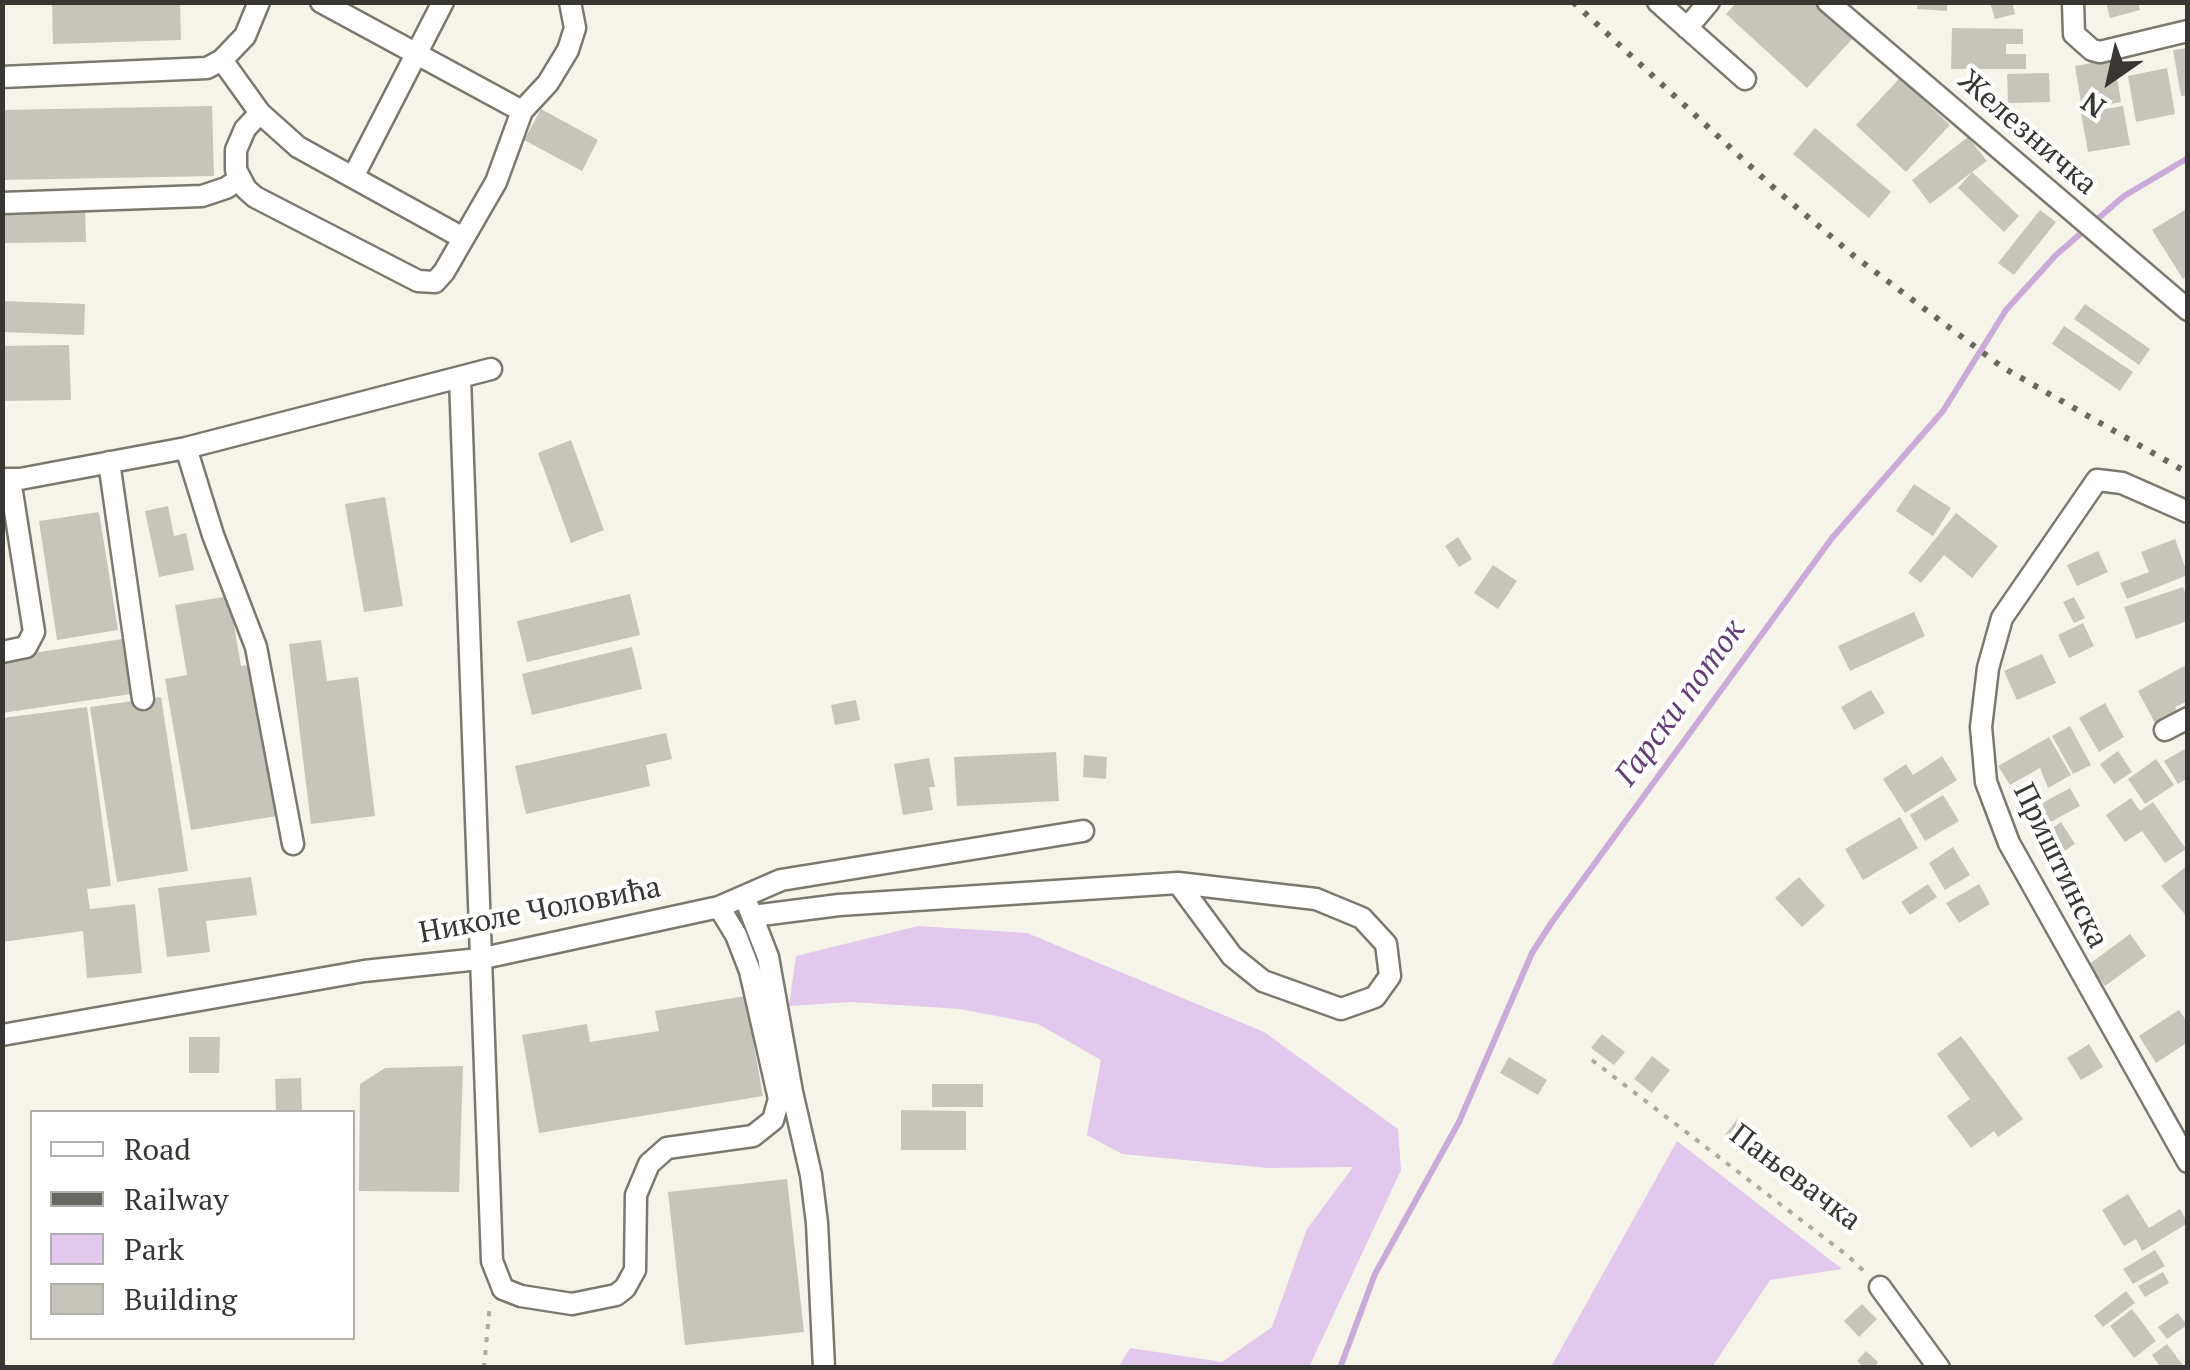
<!DOCTYPE html>
<meta charset="utf-8">
<style>
body{margin:0}
#map{position:relative;width:2190px;height:1370px;overflow:hidden;background:#f6f4e8;font-family:"PT Serif",serif}
canvas{display:block}
.frame{position:absolute;inset:0;border:5px solid #373632;pointer-events:none}
.legend{position:absolute;left:30px;top:1110px;width:325px;height:230px;box-sizing:border-box;background:#fff;border:2px solid #afafad;margin:0;padding:12px 18px;list-style:none;font-size:30px;color:#373632}
.legend li{display:flex;align-items:center;gap:20px;height:50px}
.legend b{width:50px;border:2px solid #afafad}
.north{position:absolute;left:2060px;top:30px;width:100px;height:100px;-webkit-text-stroke:8px #fff;paint-order:stroke;rotate:214deg;font-size:28px;font-weight:700;line-height:40px;text-align:center;color:#373632}
.north::after{content:'';display:block;margin:auto;width:35px;height:45px;background:#373632;clip-path:polygon(50% 0,100% 100%,50% 72%,0 100%)}
</style>
<div id="map">
<canvas width="2190" height="1370"></canvas>
<div class="frame"></div>
<ul class="legend">
<li><b style="height:12px;background:#fff"></b>Road</li>
<li><b style="height:12px;background:#686761"></b>Railway</li>
<li><b style="height:28px;background:#e1c8ec"></b>Park</li>
<li><b style="height:28px;background:#c7c5ba"></b>Building</li>
</ul>
<div class="north">N</div>
</div>
<script>
const ctx = document.querySelector('canvas').getContext('2d');
ctx.lineJoin = 'round';
function fill(path, color) { ctx.fillStyle = color; ctx.fill(path, 'evenodd'); }
const toPath = rows => new Path2D(rows.map(r => 'M' + r).join(''));
function strokePath(path, color, width, dash) { ctx.strokeStyle = color; ctx.lineWidth = width; ctx.lineCap = dash ? 'butt' : 'round'; ctx.setLineDash(dash || []); ctx.stroke(path); }
function label(font, color, halo, rows, align = 'center') {
  ctx.font = font + ' "PT Serif",serif'; ctx.lineWidth = 9; ctx.setLineDash([]); ctx.textBaseline = 'middle'; ctx.strokeStyle = halo; ctx.fillStyle = color; for (const [text, x, y, turn = 0] of rows) {
    ctx.save(); ctx.translate(x, y); ctx.rotate((+turn || 0) * Math.PI / 180); ctx.textAlign = isNaN(turn) ? turn : align; if (halo) ctx.strokeText(text, 0, 0); ctx.fillText(text, 0, 0); ctx.restore();
  }
}
const green = toPath([
 [918,926,1027,933,1264,1032,1398,1129,1401,1170,1309,1367,1119,1367,1130,1348,1222,1362,1272,1327,1307,1229,1353,1167,1268,1168,1122,1154,1087,1135,1101,1060,1038,1024,960,1009,850,1002,789,1006,796,956],
 [1677,1141,1842,1269,1770,1280,1712,1367,1551,1367]
]);
const stream = toPath([
 [1340,1368,1375,1274,1459,1122,1532,953,1552,922,1832,538,1943,411,2006,310,2056,255,2124,196,2188,158]
]);
const building = toPath([
 [52,2,180,2,181,40,53,44],
 [1737,2,1814,2,1853,38,1807,88,1726,14],
 [1918,2,1947,2,1947,11,1917,9],
 [1990,2,2012,2,2015,14,1995,19],
 [2106,2,2138,2,2140,10,2110,18],
 [1952,28,2023,29,2023,44,2006,44,2006,54,2026,54,2026,69,1951,69],
 [2188,48,2188,95,2181,96,2173,50],
 [2114,59,2121,102,2082,109,2075,66],
 [2167,68,2175,114,2136,122,2128,76],
 [2049,73,2050,102,2008,103,2007,74],
 [1900,78,1950,125,1906,172,1856,125],
 [212,106,214,176,2,180,2,110],
 [2123,106,2130,145,2088,152,2081,113],
 [541,109,598,140,582,171,524,140],
 [1815,128,1891,192,1869,218,1793,154],
 [1968,137,1987,161,1972,172,2019,216,2004,232,1958,188,1972,172,1930,204,1912,180],
 [85,207,86,242,2,243,2,209],
 [2188,208,2188,276,2183,279,2152,230],
 [2040,210,2056,222,2014,275,1998,263],
 [2,301,85,304,84,335,2,332],
 [2085,304,2150,349,2139,365,2074,319],
 [2064,326,2133,372,2120,391,2052,344],
 [69,345,71,400,2,401,2,346],
 [571,440,604,530,571,543,538,453],
 [1914,484,1951,508,1933,536,1896,511],
 [385,497,403,606,364,612,345,504],
 [168,506,174,536,186,533,194,570,159,577,145,511],
 [99,512,118,630,57,640,39,521],
 [1956,513,1998,546,1972,578,1944,555,1921,583,1908,573],
 [1458,537,1472,559,1459,567,1445,546],
 [2175,539,2188,575,2127,599,2120,583,2149,572,2141,552],
 [2098,551,2108,572,2077,586,2067,565],
 [1493,565,1517,581,1498,609,1474,593],
 [2183,587,2188,601,2188,621,2136,639,2124,607],
 [630,594,640,635,527,662,517,621],
 [229,596,241,666,252,665,277,816,191,830,165,679,187,675,175,605],
 [2074,597,2085,618,2074,623,2063,602],
 [1914,612,1925,636,1850,671,1838,646],
 [2083,623,2094,646,2069,658,2058,635],
 [122,639,131,694,2,713,2,658],
 [321,640,327,681,358,677,375,816,311,824,289,644],
 [632,647,642,689,532,715,522,674],
 [2042,654,2056,683,2017,700,2004,671],
 [2188,664,2188,701,2175,707,2177,711,2155,723,2138,691],
 [1871,690,1885,713,1854,730,1841,707],
 [161,697,188,871,117,882,90,707],
 [856,700,860,720,835,725,831,705],
 [2105,703,2124,737,2099,752,2079,718],
 [87,707,111,886,87,889,90,909,135,904,142,973,87,978,83,931,2,942,2,718],
 [2070,726,2091,765,2073,774,2052,736],
 [666,733,672,759,646,765,650,786,526,814,515,766],
 [2049,737,2071,775,2048,788,2040,768,2010,785,1998,766],
 [2188,747,2188,778,2178,784,2164,761],
 [2118,751,2132,772,2114,784,2100,764],
 [1056,752,1059,801,957,806,954,757],
 [1084,755,1107,757,1106,779,1083,777],
 [1942,756,1957,780,1905,813,1883,779,1906,764,1913,775],
 [929,758,935,787,929,787,933,810,903,815,894,764],
 [2156,759,2174,785,2145,804,2128,779],
 [2070,788,2080,806,2043,826,2033,808],
 [1943,795,1959,821,1925,841,1910,815],
 [2131,798,2140,811,2153,802,2186,849,2165,863,2142,831,2125,842,2106,815],
 [1900,817,1918,848,1863,880,1845,849],
 [2061,822,2075,844,2051,860,2037,838],
 [1953,847,1970,875,1945,890,1929,863],
 [2188,865,2188,918,2161,886],
 [251,877,257,915,206,921,210,952,167,957,158,888],
 [1799,877,1825,906,1802,927,1775,898],
 [1928,884,1937,897,1910,915,1901,902],
 [1979,884,1990,904,1959,923,1946,903],
 [2130,934,2146,956,2105,986,2088,965],
 [745,996,763,1096,539,1133,522,1035,587,1024,590,1042,659,1031,655,1011],
 [2179,1010,2188,1023,2188,1042,2156,1063,2139,1036],
 [1602,1034,1625,1052,1614,1065,1591,1048],
 [1961,1036,2023,1119,1998,1137,1994,1131,1971,1148,1947,1116,1970,1099,1937,1054],
 [189,1037,220,1037,219,1073,189,1073],
 [2089,1044,2103,1067,2081,1080,2067,1058],
 [1652,1056,1670,1070,1652,1093,1634,1079],
 [1509,1057,1547,1080,1538,1095,1500,1073],
 [463,1066,459,1192,359,1191,360,1084,385,1068],
 [301,1078,302,1112,276,1112,275,1079],
 [932,1084,983,1084,983,1107,932,1107],
 [901,1110,966,1111,966,1150,901,1150],
 [1738,1118,1755,1132,1741,1148,1725,1135],
 [787,1179,804,1332,685,1345,668,1192],
 [2128,1194,2149,1228,2180,1209,2188,1223,2142,1251,2136,1239,2124,1246,2102,1210],
 [2155,1250,2165,1266,2133,1284,2123,1269],
 [2163,1272,2169,1283,2145,1297,2138,1286],
 [2126,1291,2135,1303,2103,1327,2094,1316],
 [1862,1304,1877,1319,1859,1337,1844,1321],
 [2132,1309,2156,1341,2134,1358,2110,1326],
 [2178,1313,2187,1325,2167,1339,2158,1327],
 [2167,1344,2185,1368,2161,1368,2152,1355],
 [1866,1351,1878,1362,1874,1368,1865,1368,1857,1361]
]);
const path = toPath([
 [1592,1060,1848,1256,1868,1275],
 [484,1368,490,1303]
]);
const minor = toPath([
 [321,2,522,111],
 [1658,2,1745,79],
 [1828,2,2188,310],
 [2073,2,2074,34,2092,50,2100,52,2188,31],
 [1687,28,1709,2],
 [222,60,260,113,298,147,463,238],
 [2,77,207,68,222,60,245,36,259,2],
 [260,113,245,129,236,150,236,170,246,189,255,197,418,281,435,282,444,272,496,182,522,111,548,83,568,50,575,28,570,2],
 [353,177,443,2],
 [2,203,202,196,226,188,240,179],
 [460,378,492,1261,503,1289,521,1296,572,1304,616,1295,625,1288,635,1270,636,1195,649,1164,667,1148,753,1136,773,1120,779,1099,750,971,736,935,719,907],
 [186,448,213,535,256,647,293,844],
 [109,462,143,699],
 [2,479,20,479,186,448,491,369],
 [2188,512,2122,483,2097,480,2002,618,1988,668,1981,727,1986,782,2009,843,2188,1162],
 [2,652,26,647,34,632,10,479],
 [2165,730,2188,718],
 [749,908,768,957,792,1092,811,1175,817,1223,824,1368],
 [753,916,839,905,1178,883,1316,899,1362,918,1386,944,1390,976,1375,997,1341,1009,1263,981,1232,956,1178,883],
 [2,1035,364,971,479,959,719,907,781,880,1083,831],
 [1880,1287,1939,1368]
]);
const rail = toPath([
 [1573,2,1775,189,1854,256,2002,367,2188,473]
]);
const streetNames = [
 ["Железничка",2027,133,41],
 ["Приштинска",2060,866,64],
 ["Николе Чоловића",540,911,-11],
 ["Пањевачка",1795,1178,37]
];
const waterNames = [
 ["Гарски поток",1681,703,-54]
];
fill(green, '#e1c8ec');
strokePath(stream, '#caaad8', 6);
fill(building, '#c7c5ba');
strokePath(minor, '#7b796f', 25);
strokePath(path, '#aba9a1', 4, [5, 8]);
strokePath(minor, '#fff', 20);
strokePath(rail, '#686761', 6, [5, 10]);
label('30px', '#373632', '#fff', streetNames);
label('italic 32px', '#653c75', '#fff', waterNames);
</script>
